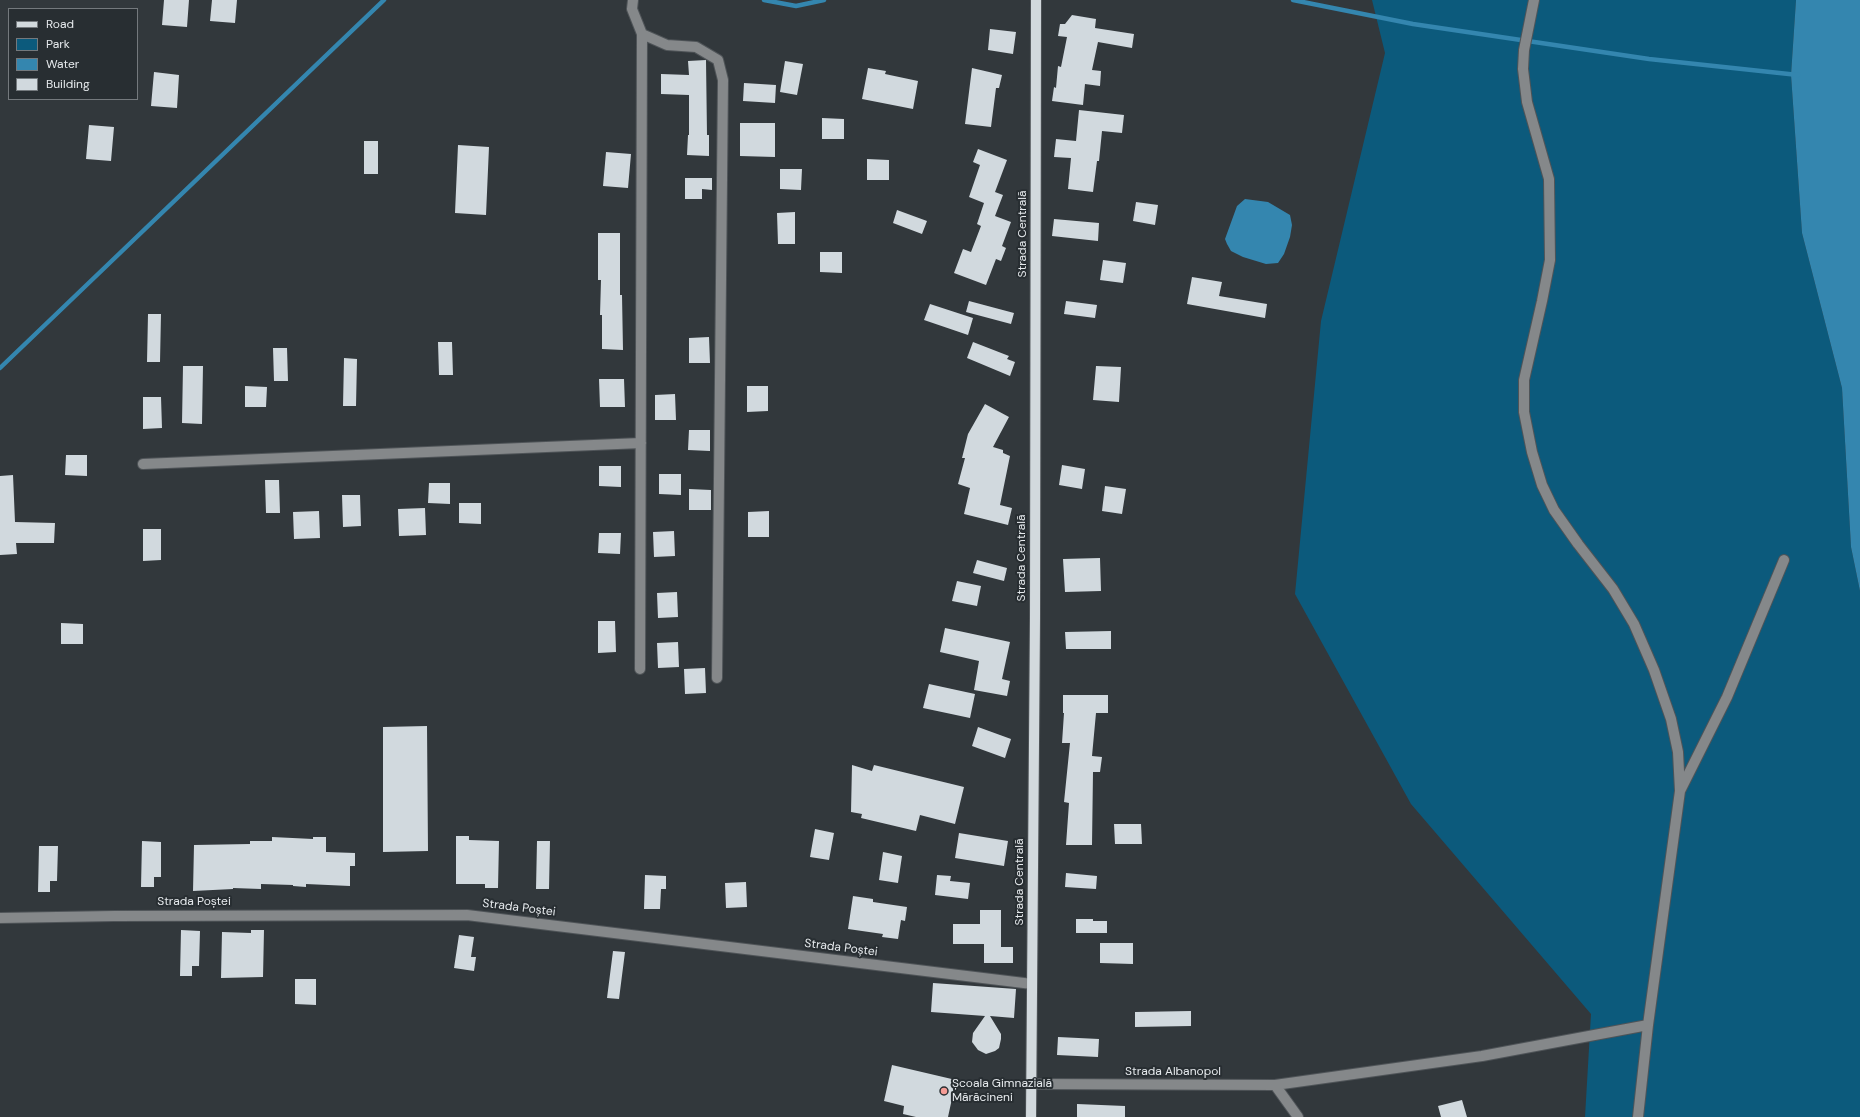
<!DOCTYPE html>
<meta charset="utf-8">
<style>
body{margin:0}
#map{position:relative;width:1860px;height:1117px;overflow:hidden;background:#32383c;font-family:"DM Sans",sans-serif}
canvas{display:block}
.legend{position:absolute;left:8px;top:8px;width:130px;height:92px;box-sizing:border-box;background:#282e32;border:1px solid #74797d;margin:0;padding:5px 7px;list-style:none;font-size:12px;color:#e6eaed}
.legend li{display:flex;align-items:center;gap:8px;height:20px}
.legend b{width:20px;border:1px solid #74797d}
</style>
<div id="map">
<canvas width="1860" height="1117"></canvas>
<ul class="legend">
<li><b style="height:5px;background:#d2d9dd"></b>Road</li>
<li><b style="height:11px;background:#0c5a7c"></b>Park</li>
<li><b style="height:11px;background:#3486af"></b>Water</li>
<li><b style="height:11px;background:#d1d9de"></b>Building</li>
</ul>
</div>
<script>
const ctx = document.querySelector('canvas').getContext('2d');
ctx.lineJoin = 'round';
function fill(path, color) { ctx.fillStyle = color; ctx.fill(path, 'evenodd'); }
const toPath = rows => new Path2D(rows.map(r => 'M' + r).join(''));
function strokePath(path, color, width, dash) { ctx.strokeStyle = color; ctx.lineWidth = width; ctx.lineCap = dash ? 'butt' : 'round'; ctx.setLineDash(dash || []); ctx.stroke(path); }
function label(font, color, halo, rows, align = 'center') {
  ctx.font = font + ' "DM Sans",sans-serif'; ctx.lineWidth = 4; ctx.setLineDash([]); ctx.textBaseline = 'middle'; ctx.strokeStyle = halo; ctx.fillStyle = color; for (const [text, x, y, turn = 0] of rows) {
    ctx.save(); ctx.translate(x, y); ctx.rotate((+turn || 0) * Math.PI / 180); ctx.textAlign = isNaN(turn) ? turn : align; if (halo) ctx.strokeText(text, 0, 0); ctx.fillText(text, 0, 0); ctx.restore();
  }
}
const green = toPath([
 [1372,0,1796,0,1791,75,1802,233,1842,388,1851,547,1860,591,1860,1117,1585,1117,1591,1014,1411,804,1295,594,1321,321,1385,53]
]);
const water = toPath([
 [1796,0,1860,0,1860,591,1851,547,1842,388,1802,233,1791,75],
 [1245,199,1268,202,1290,215,1292,225,1290,237,1284,254,1278,263,1266,264,1243,257,1231,251,1227,244,1225,239,1237,206]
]);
const stream = toPath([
 [764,0,796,6,824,0],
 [1293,0,1413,24,1649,59,1798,75],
 [0,368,384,0]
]);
const building = toPath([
 [164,0,189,0,187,27,162,25],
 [212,0,237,0,235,23,210,21],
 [1072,15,1096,19,1095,28,1134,34,1132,48,1098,42,1092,70,1101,71,1100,86,1085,84,1083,105,1052,101,1054,87,1056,88,1058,66,1061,67,1067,37,1058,36,1060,24,1065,24],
 [990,29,1016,32,1013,54,988,50],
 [706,60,707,135,709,135,709,156,687,155,688,135,689,135,689,95,661,94,661,74,689,75,688,61],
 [785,61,803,64,797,95,780,92],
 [868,68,886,71,885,74,918,81,913,109,862,99],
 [972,68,1002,75,999,88,996,88,991,127,965,124],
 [154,72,179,75,177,108,151,106],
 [744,83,776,85,775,103,743,101],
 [1079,110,1124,115,1122,133,1102,131,1099,161,1097,161,1093,192,1068,189,1071,158,1054,157,1056,139,1076,141],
 [822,118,844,119,844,139,822,139],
 [740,123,775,123,775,157,740,156],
 [89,125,114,127,111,161,86,159],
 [364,141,378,141,378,174,364,174],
 [458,145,489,147,486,215,455,213],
 [978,149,1007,160,995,192,1003,195,995,216,1011,222,1002,246,1006,248,1001,261,996,259,986,285,954,273,963,249,971,252,981,226,977,224,984,203,969,197,980,165,973,162],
 [606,152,631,154,628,188,603,186],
 [867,159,889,160,889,180,867,180],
 [780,169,802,169,801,190,780,189],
 [685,178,712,178,712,190,702,189,702,199,685,199],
 [1136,202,1158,205,1155,225,1133,221],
 [897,210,927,221,922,234,893,223],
 [795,212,795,244,778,244,777,213],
 [1054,219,1099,223,1098,241,1052,236],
 [598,233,620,233,620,295,622,295,623,350,602,349,602,315,600,315,601,280,598,280],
 [820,252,842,252,842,273,820,272],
 [1103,260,1126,263,1123,283,1100,280],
 [1192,277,1222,282,1219,296,1267,304,1265,318,1187,304],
 [969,301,1014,313,1011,324,966,312],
 [1066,301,1097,305,1095,318,1064,314],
 [930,304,973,318,968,335,924,320],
 [148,314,161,314,160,362,147,362],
 [709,337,710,363,689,363,689,338],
 [438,342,452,342,453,375,439,375],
 [973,342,1009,356,1007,359,1015,362,1010,376,967,358],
 [273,348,287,348,288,381,274,381],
 [344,358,357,359,356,406,343,406],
 [183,366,203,366,202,424,182,423],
 [1096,366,1121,367,1119,402,1093,400],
 [599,379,624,379,625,407,600,407],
 [245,386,267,387,266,407,245,407],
 [747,386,768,386,768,411,747,412],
 [675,394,676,420,655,420,655,395],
 [143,397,161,397,162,428,143,429],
 [985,404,1009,417,993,447,1003,450,1003,453,1010,456,1000,505,1012,508,1008,525,964,514,970,488,958,484,965,458,962,458,968,434],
 [689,430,710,430,710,451,688,450],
 [66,455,87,455,87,476,65,475],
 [1062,465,1085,469,1082,489,1059,485],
 [599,466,621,466,621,487,599,486],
 [659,474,681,474,681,495,659,494],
 [13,475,15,522,55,523,54,543,16,543,17,554,0,555,0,476],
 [265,480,279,480,280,513,266,513],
 [429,483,450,483,450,504,428,503],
 [1105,486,1126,489,1122,514,1102,511],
 [689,489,711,490,711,510,689,510],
 [342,495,360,495,361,526,343,527],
 [459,503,481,503,481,524,459,523],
 [425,508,426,535,399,536,398,509],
 [319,511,320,538,294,539,293,512],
 [769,511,769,537,748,537,748,512],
 [143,529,161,529,161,560,143,561],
 [674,531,675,556,654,557,653,532],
 [599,533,621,533,620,554,598,553],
 [1100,558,1101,591,1065,592,1063,559],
 [977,560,1007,568,1004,581,973,573],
 [957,581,981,586,977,606,952,601],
 [677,592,678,617,658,618,657,593],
 [598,621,615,621,616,652,598,653],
 [61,623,83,624,83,644,61,644],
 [945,628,1010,642,1002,679,1010,681,1007,696,974,690,979,661,940,652],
 [1111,631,1111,649,1066,649,1065,632],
 [678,642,679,667,658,668,657,643],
 [705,668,706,693,685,694,684,669],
 [929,684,975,694,970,718,923,708],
 [1063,695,1108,695,1108,713,1096,713,1092,756,1102,757,1100,772,1093,772,1092,845,1066,845,1069,803,1064,802,1070,743,1062,743,1064,713,1063,713],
 [427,726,428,851,383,852,383,727],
 [978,727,1011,739,1005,758,972,746],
 [852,765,872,771,874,765,964,787,955,824,920,815,916,831,861,818,862,814,851,812],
 [1114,824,1141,824,1142,844,1115,844],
 [815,829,834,833,829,860,810,857],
 [959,833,1008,841,1004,866,955,858],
 [456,836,469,836,469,840,499,841,498,888,485,888,485,884,456,884],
 [272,837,313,839,313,837,326,837,326,852,355,853,355,866,350,866,350,886,306,884,306,887,293,886,293,885,261,884,261,889,233,888,233,889,193,891,194,845,250,844,250,841,272,841],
 [142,841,161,842,161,877,154,877,154,887,141,887],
 [537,841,550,841,549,889,536,889],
 [39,846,58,846,57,881,50,881,50,892,38,892],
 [883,852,902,856,898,883,879,880],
 [1066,873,1097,876,1096,889,1065,887],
 [645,875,666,876,666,889,661,889,660,909,644,909],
 [937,875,951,876,950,881,970,883,968,899,935,895],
 [746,882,747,907,726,908,725,883],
 [853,896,873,899,873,902,907,907,905,921,901,920,898,939,882,937,883,934,848,929],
 [980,910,1001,910,1001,947,1013,947,1013,963,984,963,984,944,953,944,953,924,980,924],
 [1076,919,1093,919,1093,921,1107,921,1107,933,1076,933],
 [181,930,200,931,199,966,192,966,192,976,180,976],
 [251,930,264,930,263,977,221,978,222,932,251,933],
 [459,935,474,937,471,957,476,957,474,971,454,968],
 [1100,943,1133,943,1133,964,1100,963],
 [613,951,625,952,619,999,607,998],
 [295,979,316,979,316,1005,295,1004],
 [933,983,1016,989,1014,1018,990,1016,1001,1034,1001,1039,999,1048,995,1051,986,1054,978,1050,972,1042,973,1033,985,1016,931,1012],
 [1191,1011,1191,1026,1135,1027,1135,1012],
 [1058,1037,1099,1039,1098,1057,1057,1055],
 [892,1065,956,1080,948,1117,916,1117,903,1114,904,1106,884,1101],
 [1462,1100,1467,1117,1441,1117,1438,1106],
 [1077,1104,1125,1106,1125,1117,1077,1117]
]);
const minor = toPath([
 [633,0,632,9,642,34,667,45,696,47,718,60,723,80,717,678],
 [1534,0,1524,50,1523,69,1527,102,1549,179,1550,260,1542,301,1524,380,1524,412,1532,452,1542,485,1554,510,1578,544,1613,589,1634,624,1654,670,1671,719,1678,752,1680,791],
 [143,464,641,443],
 [640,669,642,34],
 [0,918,114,916,467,915,1032,984],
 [1032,1084,1275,1085,1482,1056,1648,1025],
 [1275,1085,1298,1117],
 [1638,1117,1648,1025,1680,791,1727,697,1784,560]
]);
const major = toPath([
 [1031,1117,1035,618,1036,0]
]);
const markers = [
 [944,1091,4,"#f59c96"]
];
const streetNames = [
 ["Strada Centrală",1023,234,-90],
 ["Strada Centrală",1022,558,-90],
 ["Strada Centrală",1020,882,-90],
 ["Strada Poștei",194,902],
 ["Strada Poștei",519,908,7],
 ["Strada Poștei",841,948,7],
 ["Strada Albanopol",1173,1072]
];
const poiNames = [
 ["Școala Gimnazială",952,1084],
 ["Mărăcineni",952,1098]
];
fill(green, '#0c5a7c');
fill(water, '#3486af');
strokePath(stream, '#3486af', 4.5);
fill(building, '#d1d9de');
strokePath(minor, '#4f5458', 12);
strokePath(major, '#4f5458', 12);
strokePath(minor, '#85888a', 10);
strokePath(major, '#d2d9dd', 10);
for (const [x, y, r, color] of markers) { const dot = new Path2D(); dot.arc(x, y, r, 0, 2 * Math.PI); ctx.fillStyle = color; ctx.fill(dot); strokePath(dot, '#282e32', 1.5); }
label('12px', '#e6eaed', '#282e32', streetNames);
label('12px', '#e6eaed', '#282e32', poiNames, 'left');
</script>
